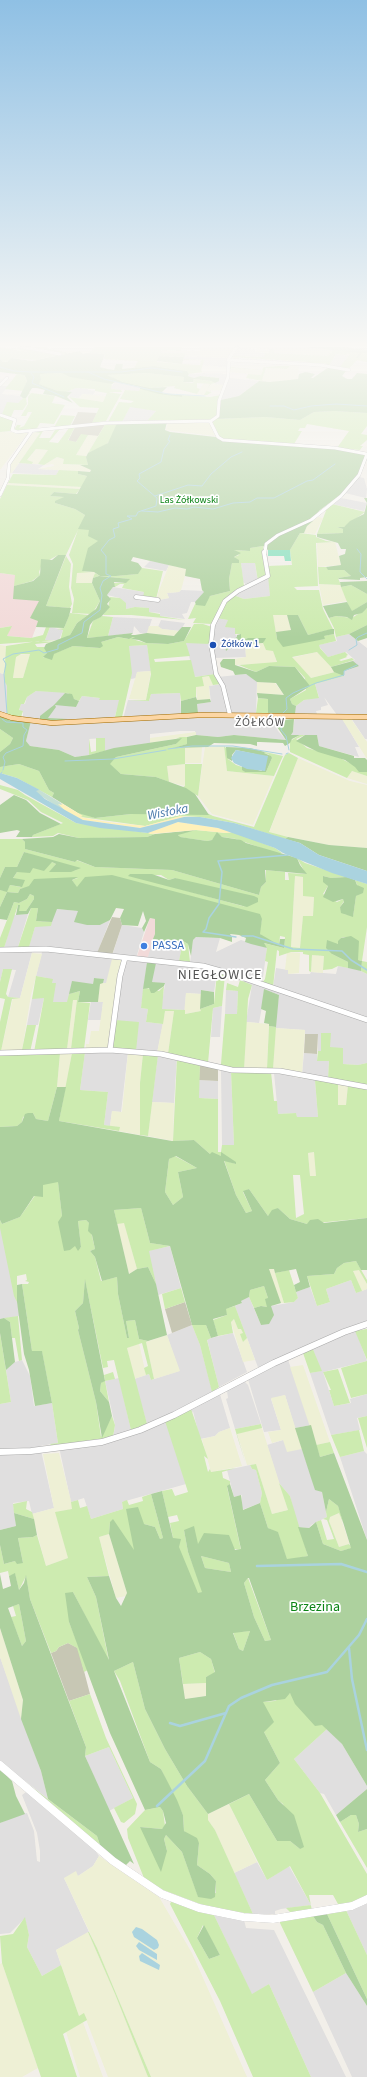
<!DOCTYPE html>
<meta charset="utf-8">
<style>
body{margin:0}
canvas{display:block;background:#f2efe9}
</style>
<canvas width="367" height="2077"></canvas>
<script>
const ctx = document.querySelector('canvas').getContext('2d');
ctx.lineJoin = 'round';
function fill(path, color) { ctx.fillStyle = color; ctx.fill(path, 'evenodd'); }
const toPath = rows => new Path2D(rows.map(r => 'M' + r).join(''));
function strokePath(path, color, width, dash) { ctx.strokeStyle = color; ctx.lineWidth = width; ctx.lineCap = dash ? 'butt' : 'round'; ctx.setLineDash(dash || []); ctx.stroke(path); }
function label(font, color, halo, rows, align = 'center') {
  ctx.font = font + ' "Source Sans 3",sans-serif'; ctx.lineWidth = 3.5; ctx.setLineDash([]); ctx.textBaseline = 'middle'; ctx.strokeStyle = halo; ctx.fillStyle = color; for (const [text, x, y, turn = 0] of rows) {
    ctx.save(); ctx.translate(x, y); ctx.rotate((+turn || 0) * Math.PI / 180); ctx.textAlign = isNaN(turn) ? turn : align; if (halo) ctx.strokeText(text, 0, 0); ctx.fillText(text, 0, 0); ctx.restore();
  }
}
const residential = toPath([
 [238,347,256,349,255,352,265,353,264,357,231,356],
 [336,354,349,356,339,368,329,366],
 [184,356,227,358,227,367,202,365,203,360,184,359],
 [203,373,227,374,224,385,215,384,219,378,200,376,194,378,188,376,189,374,200,374],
 [229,378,259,381,239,396,221,400],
 [115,382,141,387,139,391,110,389],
 [0,386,8,386,2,394,20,396,23,398,18,403,2,414,0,414],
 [75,388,88,389,88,390,95,391,93,395,82,394,79,398,69,397,71,392,68,392],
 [130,406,156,411,147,421,122,422],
 [19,463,44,465,38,469,59,470,56,475,12,473],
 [359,477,364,478,367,489,366,498,345,493],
 [341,498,367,503,364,511,332,504],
 [150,561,160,562,169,565,166,571,144,567],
 [241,563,255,563,258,582,267,578,269,579,270,596,244,599,233,595,247,585,243,582],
 [113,587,144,592,154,601,169,598,167,593,179,592,181,590,205,591,197,602,191,602,187,613,182,614,185,619,160,616,160,613,149,612,149,608,135,607,126,609,120,598,107,595],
 [113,617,132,618,152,619,147,634,140,633,134,626,133,633,108,636],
 [216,618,228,620,235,628,235,634,238,637,230,641,226,650,232,645,245,643,246,657,214,658,216,674,194,677,186,643,213,643],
 [161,620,185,623,180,631,162,629,158,627],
 [50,627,63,630,59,640,45,640],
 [349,634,367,648,367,739,365,739,349,715,337,715,324,697,328,705,321,707,321,710,316,711,318,717,342,718,359,747,355,747,359,757,319,746,317,735,291,735,293,732,296,706,304,700,319,697,315,684,343,676,334,672,331,667,355,660,346,652,328,657,318,645,337,641,336,637],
 [147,645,151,671,137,672,136,678,131,679,129,646],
 [0,673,4,674,7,686,7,717,0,716],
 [246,674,257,681,256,714,269,714,278,731,286,740,234,735,218,737,196,735,195,731,180,731,150,734,150,743,105,751,105,738,89,739,89,755,75,757,59,750,30,746,26,741,31,721,23,720,23,711,19,711,21,703,25,704,27,697,36,691,66,692,55,704,76,707,82,696,100,698,100,700,120,700,114,719,123,719,128,700,149,701,151,694,180,693,181,715,198,715,197,704,211,702,209,686,222,684,218,677],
 [56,909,78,911,100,925,110,920,97,954,112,956,122,925,142,928,144,932,136,958,147,959,151,944,183,941,179,962,190,963,193,940,196,937,220,938,216,952,241,940,267,948,262,984,273,987,276,968,288,970,288,974,310,974,311,972,336,974,338,966,359,970,367,974,367,1063,358,1065,343,1064,330,1047,330,1033,321,1051,318,1051,318,1034,305,1034,305,1030,275,1028,279,995,265,990,259,1023,246,1022,252,985,217,973,214,992,202,990,201,994,186,993,185,1010,161,1009,165,984,152,982,147,962,141,1008,148,1009,146,1022,163,1024,157,1053,136,1051,116,1020,106,984,103,983,103,979,94,978,93,984,82,984,67,1002,53,1002,47,978,36,976,42,952,32,952,20,998,8,997,16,970,3,969,0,982,0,948,4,948,14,915,28,914,18,947,27,947,29,946,35,927],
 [226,990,238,991,237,1014,225,1014],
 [35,998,44,998,38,1025,27,1025,32,999],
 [91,1001,103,1002,101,1020,88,1020],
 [222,1006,220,1037,211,1037,213,1008],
 [85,1051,128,1052,121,1112,112,1111,110,1126,104,1125,108,1092,80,1090],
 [304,1053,317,1054,317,1061,329,1061,328,1079,302,1074],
 [158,1054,177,1056,174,1103,152,1102],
 [221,1070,231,1071,234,1145,222,1145],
 [274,1073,293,1074,293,1077,315,1080,318,1117,297,1117,296,1113,278,1114],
 [199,1080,218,1081,218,1099,199,1098],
 [1,1228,20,1316,0,1319,0,1228],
 [170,1246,181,1288,158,1295,148,1251],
 [351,1280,356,1293,367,1289,367,1324,355,1329,367,1361,323,1372,334,1406,351,1403,350,1399,367,1394,367,1416,357,1418,360,1430,331,1435,310,1373,321,1371,312,1347,287,1357,311,1425,295,1428,285,1395,271,1399,281,1430,264,1432,247,1376,259,1370,235,1306,242,1303,241,1301,249,1297,261,1325,271,1306,294,1302,298,1298,296,1292,310,1287,317,1306,330,1302,326,1289],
 [192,1325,200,1345,213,1394,219,1391,230,1428,219,1432,215,1436,200,1439,193,1411,175,1450,186,1484,122,1502,123,1509,91,1519,84,1498,71,1502,59,1447,113,1439,115,1425,105,1381,119,1378,131,1430,147,1424,134,1379,149,1374,151,1380,179,1371,167,1335],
 [233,1333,247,1372,219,1387,207,1339],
 [22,1360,30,1376,34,1406,52,1403,58,1443,40,1446,54,1508,32,1514,29,1501,13,1503,16,1526,0,1530,0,1404,11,1402,6,1370,15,1362],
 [244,1381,248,1385,261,1424,235,1429,226,1399,228,1398,227,1391],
 [283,1440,302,1449,315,1489,322,1492,327,1517,311,1525,309,1528,298,1527,290,1496,279,1483,267,1445],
 [364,1451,367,1454,367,1540,340,1457],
 [250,1465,252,1469,256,1470,262,1493,260,1503,242,1510,242,1495,234,1497,227,1470],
 [0,1657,41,1771,48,1799,24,1780,20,1783,0,1765],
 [327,1729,342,1744,367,1786,367,1789,336,1815,324,1794,320,1793,294,1759],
 [109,1747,133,1798,109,1811,85,1756],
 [26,1792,94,1849,99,1856,93,1866,78,1876,64,1878,89,1932,56,1950,61,1965,42,1976,27,1947,29,1935,25,1918,10,1933,0,1934,0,1823,21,1814,27,1813,34,1831,37,1861,40,1862,40,1851,37,1833,22,1795],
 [257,1862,267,1880,289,1866,311,1905,281,1909,275,1911,275,1914,253,1914,234,1873],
 [367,1899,367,1955,346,1910],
 [214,1915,244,1920,246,1928,274,1930,346,2077,311,2077,269,1984,252,1995],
 [346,1973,367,2006,367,2077,352,2077,313,1992]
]);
const commercial = toPath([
 [0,573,15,575,39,601,38,622,32,638,7,636,11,626,0,628],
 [150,918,155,919,155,934,147,960,136,959]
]);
const construction = toPath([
 [78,412,97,413,92,423,71,426],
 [106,423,98,436,81,435,76,442,68,441,75,427],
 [112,917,120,918,122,925,112,955,97,953],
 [305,1034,318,1034,317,1054,304,1053],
 [200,1063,218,1068,218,1081,199,1080],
 [185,1302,192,1325,172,1333,165,1309],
 [68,1643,78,1648,90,1694,69,1701,51,1653,56,1651,59,1647]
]);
const farmland = toPath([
 [200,347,235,347,228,358,184,356,185,354,160,353,162,350,199,351],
 [238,347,308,347,334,349,328,356,274,353,274,350],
 [291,364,299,366,298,379,270,382,261,381,267,368,287,369],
 [231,368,263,370,261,375,229,372],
 [203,384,210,384,207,390,211,384,224,385,223,390,206,391,204,395,197,394],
 [82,394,106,396,103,402,79,400],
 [168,422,209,422,215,436,166,430],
 [0,432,28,433,0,470],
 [33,433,40,433,12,473,10,473,11,462],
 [88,435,98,436,88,453,86,456,76,455],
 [36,449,49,450,38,464,32,464,33,463,27,461],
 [57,457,64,459,64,464,80,465,91,469,90,472,38,469,54,466,53,464,44,465],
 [8,483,82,487,80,489,7,485],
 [318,517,323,518,315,534,304,533,308,524],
 [335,542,341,565,318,567,317,543],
 [169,565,187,569,181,590,179,592,167,593,169,598,158,600,157,599,158,593],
 [77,572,95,572,92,583,76,584],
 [319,584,341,585,347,601,323,605],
 [287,614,291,631,276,632,272,615],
 [149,626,158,626,162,629,180,631,174,636,147,633],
 [263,643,273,650,277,663,235,665,235,659,246,657,245,644],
 [0,645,6,646,4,674,0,673],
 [317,652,331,667,335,672,311,678,291,658],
 [30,654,23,678,13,678,16,655],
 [151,671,146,700,129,699,137,672],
 [210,676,213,685,209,686,210,699,197,700,196,687,201,677],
 [257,682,275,683,284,695,257,693],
 [342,719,351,719,367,742,367,759],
 [196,732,196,735,150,743,150,738],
 [224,746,227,771,274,776,253,825,212,814,198,796,205,747],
 [191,747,202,747,201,763,185,763,185,748],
 [298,758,350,781,367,785,367,848,329,845,269,833],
 [185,764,185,786,169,782,167,766],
 [352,771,367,776,367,784,347,778],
 [295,876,303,877,314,896,313,916,303,916,300,948,291,947],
 [287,952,300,953,299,973,288,974,288,970,285,970],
 [32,953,42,954,31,995,22,1050,1,1051,13,998,20,998],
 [312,955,324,956,323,973,311,972],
 [112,959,123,960,108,1049,86,1048,86,1044,89,1044,91,1031,99,1031,103,1002,98,1002,100,983,106,983],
 [186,993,201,994,201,1011,184,1014],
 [73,1000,77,1000,71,1049,67,1049],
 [165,1011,174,1011,168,1054,157,1053],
 [246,1022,269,1024,267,1069,244,1070],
 [275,1028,305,1030,302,1074,273,1069],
 [60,1053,72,1053,66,1087,57,1087],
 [128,1053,143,1054,140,1083,140,1135,119,1131,119,1127,110,1126,112,1111,122,1112],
 [338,1083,348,1085,346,1105,338,1105],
 [152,1102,174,1103,173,1141,148,1136],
 [315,1152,316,1176,310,1176,308,1153],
 [124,1222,137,1269,129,1274,117,1224],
 [268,1269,274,1269,284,1303,281,1303],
 [359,1269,367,1284,367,1289,362,1291,352,1272],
 [234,1319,238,1329,241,1329,243,1333,243,1342,247,1338,255,1360,243,1362,231,1322],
 [167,1335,180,1371,154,1379,146,1342],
 [139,1343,146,1375,134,1379,127,1348],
 [303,1365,330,1442,316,1445,290,1367],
 [285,1395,302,1449,287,1452,283,1440,272,1443,268,1432,281,1430,271,1398],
 [230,1428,242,1466,211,1472,202,1439,215,1436,219,1432],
 [262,1428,288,1510,272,1514,256,1464,247,1465,237,1433],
 [59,1453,73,1509,56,1512,68,1558,46,1566,32,1514,54,1508,43,1454],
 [339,1513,349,1542,349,1544,339,1547,329,1521,330,1517],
 [109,1534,127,1593,126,1596,116,1598,99,1537],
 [0,1628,23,1700,21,1719,0,1657],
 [206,1683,206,1696,185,1699,183,1684],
 [229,1804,257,1862,234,1873,215,1830,208,1820,208,1814],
 [99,1856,159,1897,192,1953,247,2077,151,2077,97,1948,64,1878,76,1871,78,1876,93,1866],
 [88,1932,115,1994,148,2077,108,2077,84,2014,79,2016,56,1950],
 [2,1963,38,2068,22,2077,0,2077,0,1964],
 [83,2022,103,2077,80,2077,66,2032]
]);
const grass = toPath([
 [0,347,28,352,16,349,20,347,49,352,24,347,47,347,46,348,70,353,36,360,13,358,11,361,3,362,0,359],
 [95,347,182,347,181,351,162,350,161,353,185,353,184,357,159,356,157,362,197,365,200,365,201,360,184,360,183,361,184,359,204,360,201,371,203,372,189,374,187,371,154,366,134,368,138,361,104,359,105,354,89,353],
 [270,349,274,350,274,353,328,356,334,349,367,353,367,362,357,360,348,370,339,368,350,354,347,354,346,355,336,354,329,366,325,366,327,364,321,363,319,365,309,364,310,362,230,357,231,356,264,357,265,353,269,353],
 [277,366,290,366,287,369,266,368,262,380,263,381,246,378,248,374,261,375,263,370,231,368,229,371,229,367,262,370,264,367],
 [62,373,85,379,102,380,112,384,111,389,121,390,122,392,108,392,121,394,106,421,92,423,99,408,80,407,69,397,103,402,107,393,95,391,95,389,76,388,64,393,38,384,41,379,40,374],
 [146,373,184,377,183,382,193,383,194,379,211,381,215,383,211,384,206,391,212,392,207,395,204,395,210,384,197,383,197,388,200,389,197,394,174,388,175,386,150,388,123,382,106,375],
 [17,374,24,375,27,381,23,391,5,389],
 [140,389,182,397,182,395,210,397,221,395,217,415,209,420,147,421,156,411,130,407,122,422,108,422,119,402,131,403,134,401,120,399,125,390,139,391],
 [28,393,30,393,26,398,27,404,23,410,14,410,11,417,2,414,7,402,18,403,23,398,26,398],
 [31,393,55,396,52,403,65,405,54,424,40,423,36,430,31,431,14,430,17,425,21,425,19,428,24,426,32,412,28,412,26,416,21,416,28,404,28,397],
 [334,411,367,413,367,426,361,434,367,435,367,440,360,446,363,446,360,450,337,448,349,431,307,424,305,428,300,428,298,431,302,431,294,444,227,440,219,437,212,421,215,419,265,417,300,420,314,412],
 [0,415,14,420,12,431,0,432],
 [61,415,75,416,70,426,53,429],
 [106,423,117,423,111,439,105,446,88,453],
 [75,427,68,440,76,442,81,434,88,435,76,455,86,456,88,465,63,464,64,459,57,457,44,465,38,464,48,450,36,449,27,460,33,462,32,464,19,463,40,433,33,432,43,431,39,438,50,438,55,430,46,431,60,429,49,442,58,443,69,428],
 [59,470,78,471,78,474,87,476,82,487,8,483,13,474,56,475],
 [7,485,80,489,76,494,54,492,50,496,65,497,55,503,75,509,85,515,83,520,99,542,82,571,92,572,77,573,76,583,92,583,100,601,92,614,72,613,74,599,71,588,73,564,69,555,78,530,66,555,58,555,42,564,39,572,40,575,32,581,14,586,15,575,0,573,0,499],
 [332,504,365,512,344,527,337,527,343,529,343,533,317,534,327,508],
 [300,533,316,535,316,537,326,541,334,542,316,543,318,586,294,587,297,590,319,590,323,609,333,629,308,635,298,615,273,615,277,639,310,641,325,639,323,636,334,634,336,641,319,645,320,648,328,657,345,652,348,655,346,656,347,657,339,660,341,661,352,658,354,660,331,667,317,652,292,657,311,678,335,672,344,676,315,684,319,698,304,700,296,706,292,704,290,699,306,690,305,678,295,667,269,666,256,672,239,665,277,662,273,651,266,650,263,643,265,638,248,638,237,642,241,634,235,634,235,628,225,627,228,620,216,618,224,603,233,595,244,599,270,596,267,566,292,565,290,550],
 [263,546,267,576,258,581,255,563,241,563,244,586,222,602,212,624,193,623,196,618,188,619,195,604,206,601,210,596,230,591,229,579,232,563,236,559,234,557,239,555,234,550,249,551,250,548],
 [66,556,71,564,69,587,72,604,70,608,46,606],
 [318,567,326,567,329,570,344,570,351,576,338,578,341,585,319,584],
 [142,568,163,571,156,599,143,598,144,592,122,588,124,584,120,584,115,587,113,583,123,583,129,579,99,576,93,578,95,573,100,576,116,576,137,574],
 [351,585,367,594,367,602,351,612,341,587],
 [110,597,120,598,126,603,126,609,135,607,149,608,149,612,160,614,160,616,185,620,131,615,103,615,108,608],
 [367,608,367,625,349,634,336,637,334,628,329,618,336,616,352,618],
 [70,613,88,615,77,623,70,635,60,641,63,630,57,629,64,628],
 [102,616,113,617,108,636,87,638,93,621],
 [194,624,203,624,212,627,210,644,186,643,190,656,154,659,155,662,191,660,195,677,215,674,221,684,213,685,209,676,202,677,204,686,196,687,196,697,181,701,180,693,151,694,149,701,128,700,146,700,151,674,147,645,129,646,132,673,122,717,115,717,119,700,99,700,100,698,82,696,79,701,74,699,68,693,36,691,27,697,24,704,21,704,19,710,23,711,21,717,7,715,7,686,4,680,6,646,38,641,55,642,35,644,37,647,44,647,47,650,47,653,43,658,73,646,100,648,101,642,118,637,128,639,133,637,136,637,132,639,146,643,168,644,184,641],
 [21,654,30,654,23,678,13,678,16,657],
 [12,626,7,636,31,638,43,635,46,627,50,627,45,640,57,640,0,644,0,628],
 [258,698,268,699,268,714,256,713],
 [0,729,13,738,10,744,0,752],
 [300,735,305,735,296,739,307,748,338,757,367,772,367,776,352,771,347,778,290,752,290,741],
 [180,737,187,737,187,744,174,748,185,748,185,764,202,764,198,796,183,787,185,786,185,764,167,766,169,782,156,777,121,774,109,764,116,757,176,744,181,738,176,739],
 [89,738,91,752,96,751,96,738,105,738,105,751,89,755],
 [224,746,227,749,228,759,236,765,242,767,245,772,266,772,272,758,268,754,263,753,265,752,283,756,274,776,227,771],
 [289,753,298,758,269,832,288,837,285,839,234,823,200,817,181,816,145,826,81,817,79,817,82,816,74,810,95,818,131,814,208,814,207,813,213,816,254,827,283,759,285,755],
 [19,764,39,771,49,790,54,793,52,797,17,778,0,773,0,767],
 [0,785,18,790,25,795,76,823,155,834,147,837,92,838,79,838,58,833,53,836,32,837,33,835,63,823,41,812,28,800,0,789],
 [196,830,226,833,233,832,275,848,282,853,276,853,236,839,216,836,212,840,207,841,179,837,178,834],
 [0,839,22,839,25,842,25,849,75,862,76,860,95,867,172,870,259,895,261,887,266,882,266,870,285,872,285,880,289,880,288,873,306,874,297,858,305,863,347,877,331,878,323,876,328,886,323,894,337,902,343,899,344,901,340,907,344,914,353,916,356,896,361,893,355,880,367,884,367,927,362,961,367,962,367,974,361,971,362,961,358,960,351,937,344,937,341,938,332,954,348,962,348,968,338,966,332,969,323,970,324,956,312,955,311,972,309,971,309,955,303,954,303,952,291,952,279,956,279,951,277,950,273,987,262,983,265,979,268,962,265,961,267,948,263,943,284,948,285,937,280,936,279,945,263,937,260,934,260,929,262,919,77,888,72,880,78,878,29,887,20,889,18,893,7,892,0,907,0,890,7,891,10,885,21,887,13,878,17,872,52,862,56,864,50,872,77,870,24,852,17,867,5,867,0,878],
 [129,875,161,875,169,880,175,878,246,907],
 [295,876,303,877,303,896,314,897,313,916,303,916,300,948,291,947],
 [30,894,34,896,34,899,26,911,18,911,18,905,4,948,0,948,0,938,14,902,19,903,27,899],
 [31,908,38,908,36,921,52,922,51,926,35,927,29,947,18,947],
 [183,941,188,944,190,962,179,961],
 [3,969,12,969,6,994,8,997,20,998,12,999,1,1051,22,1050,27,1025,36,1025,30,1052,0,1052,0,1022,5,999,0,998,0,982],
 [217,973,225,975,222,1006,213,1008,208,1063,168,1054,174,1011,165,1011,163,1024,146,1022,148,1009,141,1008,143,989,146,988,159,991,164,986,162,1009,185,1010,185,1014,201,1011,200,1009,214,1004],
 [36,976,53,979,52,983,56,983,53,1002,67,1002,69,994,80,991,78,1002,90,1003,84,1049,34,1052,44,998,32,999],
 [73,1000,77,1000,71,1049,67,1049],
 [240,980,252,985,248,999,244,1070,221,1066,221,1064,225,1014,237,1014,238,991,226,990,227,983,238,987],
 [115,1020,139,1022,136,1051,113,1049],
 [269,1026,276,1027,273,1069,267,1069],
 [321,1033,331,1033,330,1047,343,1048,343,1064,358,1065,367,1063,367,1086,328,1079,329,1061,317,1061,318,1051,321,1051],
 [85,1052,80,1090,108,1092,104,1125,120,1127,119,1131,59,1121,72,1053],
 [60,1053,57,1087,48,1121,36,1119,33,1113,23,1117,22,1122,17,1126,0,1127,0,1054],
 [143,1054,158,1055,148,1136,140,1135,140,1083],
 [177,1058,200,1063,199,1098,218,1099,218,1152,221,1152,222,1145,234,1145,231,1071,271,1072,274,1101,277,1101,278,1114,296,1113,297,1117,318,1117,315,1080,298,1077,299,1076,338,1083,338,1105,346,1105,348,1085,367,1088,367,1218,307,1224,290,1219,278,1208,268,1216,249,1189,243,1192,252,1211,246,1213,236,1195,224,1160,236,1164,221,1153,221,1156,210,1154,194,1140,173,1141],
 [314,1152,316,1176,310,1176,308,1153],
 [293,1175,300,1175,304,1214,296,1218],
 [175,1156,197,1168,178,1172,183,1197,173,1205,165,1192,169,1159],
 [58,1181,62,1216,75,1246,81,1248,78,1221,86,1220,89,1223,95,1249,90,1251,95,1257,101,1281,117,1277,118,1294,127,1338,129,1338,126,1321,135,1320,139,1339,148,1341,146,1342,154,1379,151,1380,149,1374,146,1375,144,1368,148,1366,142,1343,127,1348,147,1424,131,1430,114,1360,107,1361,108,1367,103,1368,85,1280,83,1303,75,1311,79,1328,78,1330,96,1402,101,1437,112,1416,115,1425,113,1437,52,1446,50,1444,58,1443,52,1403,42,1352,32,1351,22,1284,28,1284,29,1282,25,1281,27,1280,26,1274,17,1276,17,1302,14,1296,0,1228,0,1220,2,1224,20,1217,43,1184],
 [141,1208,150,1243,170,1246,149,1251,156,1284,148,1267,137,1269,124,1223,117,1224,114,1210],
 [356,1261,367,1280,367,1284,359,1270,353,1271,362,1291,356,1293,351,1280,326,1289,330,1302,317,1306,307,1276,334,1274,337,1268,344,1263],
 [289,1270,298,1298,294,1302,284,1303,275,1273],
 [264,1286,268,1298,267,1307,261,1306,254,1308,249,1297,250,1290],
 [181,1288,185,1302,165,1309,162,1294],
 [235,1306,247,1338,243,1342,240,1334,243,1333,241,1329,238,1329,234,1319,231,1322,233,1333,218,1336,213,1320,227,1315,225,1309],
 [18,1316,22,1360,19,1361,15,1338,12,1338,10,1322,4,1318],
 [192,1325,206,1325,211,1338,207,1340,219,1387,212,1392,200,1345],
 [367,1329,367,1360,355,1331],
 [0,1333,11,1402,0,1404],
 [312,1347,322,1371,310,1373,303,1353],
 [367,1361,367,1394,351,1398,341,1368],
 [338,1369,350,1403,334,1406,329,1390,331,1390,323,1372],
 [113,1372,115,1379,105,1381,109,1402,100,1391,101,1383,105,1380,104,1375],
 [191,1409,208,1459,204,1456,208,1472,210,1469,211,1472,236,1468,222,1472,223,1478,230,1481,230,1484,227,1487,241,1550,198,1544,184,1530,188,1552,203,1592,197,1594,173,1538,170,1523,179,1521,177,1515,168,1517,162,1491,172,1489,175,1496,188,1492,165,1421],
 [367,1416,367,1448,358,1418],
 [261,1424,262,1428,237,1434,246,1465,235,1429],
 [359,1430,364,1451,340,1457,331,1435],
 [330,1442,334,1453,320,1457,316,1445],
 [256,1464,272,1514,288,1510,279,1483,290,1496,308,1556,287,1560,278,1533,268,1528,260,1503,262,1493,256,1470,252,1469,250,1465],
 [151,1494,163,1538,160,1539,155,1527,144,1524,134,1551,110,1522,109,1534,99,1537,109,1576,87,1577,96,1597,109,1662,73,1592,69,1622,88,1670,84,1672,77,1648,68,1643,59,1647,56,1651,51,1653,30,1599,26,1576,19,1590,15,1574,9,1576,8,1571,0,1573,0,1545,4,1564,15,1561,23,1563,18,1538,33,1537,37,1535,46,1566,68,1558,55,1512,72,1509,71,1502,78,1500,80,1508,87,1506,91,1519,123,1509,122,1502,127,1500,129,1505,143,1501,142,1497],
 [329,1499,338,1506,341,1514,343,1523,339,1513,330,1517,329,1521,339,1547,349,1544,352,1548,341,1551,323,1544,316,1522,321,1520,327,1540,334,1539,327,1520,323,1519,327,1517,326,1512],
 [27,1501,26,1509,32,1512,34,1519,14,1513,13,1504],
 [201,1556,229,1563,231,1572,205,1568],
 [248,1578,271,1640,265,1641,254,1617,244,1583],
 [19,1604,26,1641,22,1646,11,1617,16,1616,13,1606],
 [250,1631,243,1651,239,1649,233,1632],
 [200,1652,211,1659,215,1673,206,1677,206,1683,183,1684,179,1658],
 [133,1662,145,1709,165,1749,187,1786,208,1814,208,1820,215,1830,253,1914,220,1910,200,1904,163,1890,144,1878,128,1838,127,1829,145,1810,160,1807,163,1811,165,1826,162,1829,140,1827,167,1851,164,1839,166,1835,182,1852,198,1896,216,1893,216,1881,210,1874,197,1865,199,1843,184,1831,183,1815,161,1769,150,1762,120,1681,114,1671],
 [290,1693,327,1729,294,1759,320,1793,367,1874,367,1898,334,1907,338,1904,333,1895,309,1895,312,1911,291,1913,286,1908,311,1905,290,1866,267,1880,229,1804,249,1794,277,1841,290,1841,300,1849,283,1804,278,1800,265,1780,280,1763,264,1732,263,1702,275,1701],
 [90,1694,106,1738,137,1804,135,1814,124,1823,121,1822,114,1808,133,1798,109,1747,85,1756,86,1747,69,1701],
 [24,1781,97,1836,101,1848],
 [351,1815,356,1815,359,1824,358,1832,367,1829,367,1868,340,1822],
 [172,1900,195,1910,214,1915,252,1994,269,1984,311,2077,253,2077,220,2001,170,1904],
 [203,1925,220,1955,209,1959,197,1938],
 [346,1910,367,1955,367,1999,327,1914],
 [313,1916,317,1922,323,1925,346,1973,313,1992,280,1923,280,1920],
 [25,1917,29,1935,27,1947,42,1976,61,1965,79,2016,84,2013,87,2020,63,2034,77,2077,41,2077,2,1963,0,1936,13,1934],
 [88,1932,89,1932,97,1948,151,2077,148,2077,115,1994]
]);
const forest = toPath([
 [308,347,343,347,367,350,367,353,362,353,358,358,356,358,359,353],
 [79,351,83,354,87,353,105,354,100,367,107,369,114,370,116,364,123,364,122,369,154,366,187,371,189,374,188,376,194,378,200,376,219,378,219,381,215,383,211,381,194,379,193,382,183,382,184,377,146,373,107,375,123,382,150,388,167,387,161,393,182,395,182,397,159,394,140,389,140,387,115,382,112,384,70,377,62,373,40,374,41,379,39,384,58,391,72,392,67,397,73,403,56,396,43,394,45,390,37,388,32,388,26,398,23,398,20,396,27,381,26,378,24,375,0,372,0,359,3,362,7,362,12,358,32,361],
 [159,356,184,357,182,364,157,361],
 [329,367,346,371,342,376,347,379,352,379,357,373,367,374,367,413,334,411,314,412,300,420,265,417,215,419,219,416,221,400,239,396,259,381,270,382,298,379,299,374,306,372,315,374,311,378,313,378],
 [167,422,165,430,170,432,216,437,218,439,222,440,339,449,365,454,364,460,357,477,339,496,320,510,311,520,313,521,307,526,304,533,300,533,290,550,268,550,263,546,250,548,250,551,234,550,241,553,234,557,239,560,239,563,232,563,229,579,230,591,210,596,205,606,196,605,195,602,204,592,202,590,200,579,185,576,186,569,133,557,131,561,138,563,142,568,138,574,116,576,100,576,94,572,82,571,88,548,98,541,88,536,89,530,78,529,85,515,75,509,55,503,55,501,64,497,50,496,54,492,77,494,87,476,78,474,78,471,90,472,91,470,80,465,88,465,86,457,88,453,108,443,117,423],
 [364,498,367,498,367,577,360,578,360,580,339,579,338,578,351,576,344,570,328,570,326,567,341,565,339,556,345,554,346,549,341,549,338,543,317,537,317,534,343,533,343,529,337,527,344,527,350,521,364,514,367,503],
 [58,555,66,555,46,606,71,608,69,616,64,628,36,627,38,621,30,618,39,601,13,599,14,586,33,581,40,575,41,559,52,560],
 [99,576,130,579,126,583,114,582,115,587,113,587,107,595,111,599,107,604,110,607,101,617,93,621,90,625,87,638,133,633,131,635,135,635,147,633,174,636,182,627,191,627,184,641,168,644,146,643,139,640,131,639,135,637,133,637,129,639,118,637,101,642,103,646,100,648,73,646,54,654,52,660,43,657,47,653,44,648,46,644,70,635,77,623,96,609,100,601,92,583,93,578],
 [367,581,367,594,351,585,341,587,340,582],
 [347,602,352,611,367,602,367,608,362,613,354,615,352,620,347,617,336,616,329,618,323,606],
 [287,615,298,615,308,635,331,629,334,629,334,634,324,636,325,639,283,647,277,639,276,632,291,630],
 [367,625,367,638,358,641,349,634],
 [241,634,241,639,238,642,248,638,266,638,265,640,263,643,245,644,244,643,232,645,226,651,225,644,237,637,237,635],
 [223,659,235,659,235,665,256,672,269,666,295,667,310,686,290,699,292,704,296,706,295,714,268,714,268,699,258,698,257,693,284,695,276,683,257,682,246,674,235,675,233,671,221,667,220,663],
 [353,661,359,666,344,671,344,676,334,672,331,667],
 [65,693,72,694,74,699,79,701,76,707,55,705,56,707,48,718,68,719,55,721,40,719,40,716,54,705],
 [196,697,197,700,210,699,211,702,197,704,198,713,181,714,181,701],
 [0,717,11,720,31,721,26,741,30,746,59,750,75,757,89,755,114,748,182,738,176,744,116,757,110,764,121,774,156,777,186,788,195,794,209,815,131,814,95,818,78,813,52,797,54,793,49,790,39,771,19,764,0,767,0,752,10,744,13,738,0,729],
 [271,718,283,720,294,719,293,732,291,735,300,735,292,739,290,743,285,746,283,743,260,742,257,742,257,746,250,744,214,743,208,747,173,748,187,744,187,737,196,735,218,737,234,735,286,740],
 [305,735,317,735,319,746,354,756,354,758,365,758,367,760,367,772,359,772,355,767,345,760,318,752,296,741],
 [226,747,250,748,265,752,264,753,271,756,272,758,266,772,245,772,242,770,242,766,262,771,255,754,236,750,232,755,232,761,227,758],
 [14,795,26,800,40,813,61,824,33,835,32,837,16,837,20,831,17,830,0,833,0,805],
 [196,830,178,835,180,837,207,841,212,840,217,832,222,837,241,840,246,843,297,858,300,865,307,874,265,870,266,882,261,887,259,895,172,870,95,867,77,860,75,862,25,849,25,842,22,839,53,837,59,834,79,838,147,837,155,834],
 [288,837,329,845,367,848,367,871,319,855,300,843,285,839],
 [24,852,81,868,71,872,49,872,56,864,52,862,44,871,33,868,30,873,17,872,13,878,25,880,22,887,10,885,7,892,18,893,20,889,29,886,34,879,78,877,72,880,77,887,85,877,112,875,260,914,262,919,260,934,279,945,280,939,285,939,284,948,264,943,267,948,251,944,245,942,246,938,239,935,230,934,232,937,232,942,220,938,196,937,193,940,191,956,188,944,183,941,151,944,155,934,155,919,150,918,144,932,142,928,146,921,143,911,138,926,122,925,120,918,124,909,116,908,110,920,100,925,87,925,74,922,78,911,57,909,52,922,36,921,38,908,31,908,28,914,16,915,18,905,20,905,19,911,26,911,34,899,34,896,30,894,27,899,19,903,14,902,7,920,0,919,0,907,7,892,0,890,0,878,5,867,17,867],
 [130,874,152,874,169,880,175,878,254,896,258,898,258,902,247,907,128,876],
 [323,876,331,878,347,877,355,880,357,885,364,888,363,893,356,896,353,917,341,913,340,907,344,902,343,899,333,902,323,897,328,886,323,882],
 [351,936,359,941,358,960,362,961,361,971,348,968,348,962,332,954,326,948,327,940,338,944,338,941,341,938],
 [147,962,156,963,152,982,165,983,164,986,154,993,151,993,149,988,143,989],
 [94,978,104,979,103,983,100,984,98,1002,78,1002,80,991,69,994,72,981,93,984],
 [264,989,279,995,276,1027,269,1026,269,1024,264,1023,266,1011,261,1009],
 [201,990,214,992,214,1004,200,1009],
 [57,1087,66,1087,59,1121,172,1141,194,1140,210,1154,212,1152,221,1156,221,1152,236,1162,236,1164,224,1161,236,1195,246,1213,252,1211,243,1191,249,1189,268,1216,272,1210,278,1208,290,1219,307,1224,310,1220,318,1219,324,1223,367,1218,367,1270,361,1270,356,1261,344,1263,337,1268,334,1274,307,1276,310,1287,296,1292,294,1285,300,1282,296,1269,275,1273,274,1269,269,1269,281,1303,271,1306,274,1315,269,1324,261,1325,254,1308,261,1306,267,1307,265,1299,268,1298,264,1286,250,1290,249,1297,241,1301,242,1303,226,1309,227,1315,213,1319,218,1336,211,1338,206,1325,192,1325,170,1246,150,1243,141,1208,114,1210,129,1274,137,1269,148,1267,156,1284,167,1335,148,1341,139,1339,135,1320,126,1321,129,1338,127,1338,118,1294,117,1277,102,1281,95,1257,90,1251,95,1249,92,1235,88,1231,89,1223,86,1220,78,1221,81,1247,78,1251,75,1246,70,1250,64,1251,58,1222,62,1216,58,1182,43,1185,43,1197,34,1196,20,1217,2,1224,0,1220,0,1127,17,1126,22,1122,25,1114,28,1113,33,1113,36,1119,48,1121],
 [176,1156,197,1168,178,1172,183,1197,173,1205,165,1192,169,1159],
 [85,1279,105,1381,101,1383,100,1391,109,1402,112,1416,102,1438,96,1402,78,1330,79,1328,75,1311,83,1303],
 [22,1284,32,1351,42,1351,52,1403,35,1406,29,1370,24,1354,17,1302,17,1285],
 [4,1318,10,1322,15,1362,6,1370,0,1333,0,1319],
 [311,1425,320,1457,334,1453,367,1540,367,1786,342,1744,322,1725,315,1726,295,1704,290,1693,285,1699,263,1702,274,1722,264,1732,280,1763,265,1780,278,1800,294,1815,304,1847,300,1849,290,1841,277,1841,249,1794,208,1814,187,1786,165,1749,145,1709,133,1662,114,1671,150,1762,161,1769,177,1800,183,1815,184,1831,197,1838,199,1843,197,1865,210,1874,216,1881,215,1897,211,1899,198,1897,182,1852,166,1835,164,1839,167,1851,161,1872,140,1827,162,1829,166,1823,163,1811,160,1807,145,1810,110,1733,69,1622,65,1593,73,1592,109,1660,96,1597,87,1577,109,1576,116,1598,121,1606,127,1593,109,1534,110,1522,113,1519,134,1550,126,1509,138,1507,144,1524,155,1527,160,1539,163,1538,151,1494,162,1491,173,1538,181,1539,179,1547,198,1593,202,1592,188,1552,184,1530,194,1526,198,1544,204,1533,229,1535,235,1550,241,1549,227,1486,230,1484,234,1497,241,1495,243,1510,260,1503,268,1528,278,1532,287,1559,308,1556,298,1527,309,1528,316,1522,323,1544,341,1551,351,1548,338,1506,329,1499,326,1512,322,1492,315,1490,311,1478,295,1428],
 [201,1556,229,1563,231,1572,205,1568],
 [248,1578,249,1578,271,1640,265,1641,254,1617,244,1583],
 [250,1631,243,1651,239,1649,233,1633],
 [200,1652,211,1659,215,1672,206,1677,206,1696,185,1699,179,1658],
 [14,1513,34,1519,37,1535,33,1537,18,1538,23,1563,17,1564,15,1561,4,1564,0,1545,0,1530,16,1526],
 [15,1573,19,1590,24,1583,26,1575,30,1599,86,1747,85,1756,134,1864,130,1861,125,1866,101,1848,97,1836,48,1799,41,1771,21,1719,23,1700,0,1628,0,1574,3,1589,11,1586,9,1576],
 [19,1604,26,1641,22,1646,8,1608],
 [0,1769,12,1781,16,1796,25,1814,0,1823],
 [367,1789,367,1829,358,1832,359,1824,356,1815,351,1815,340,1822,336,1815],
 [327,1914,367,1999,367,2006,346,1973,323,1925,317,1922,313,1916],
 [204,1925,220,1955,209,1959,197,1938]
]);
const wetland = toPath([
 [38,789,61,803,63,805,61,805,69,814,38,794,35,791]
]);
const sand = toPath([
 [61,803,83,816,80,817,108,822,145,826,181,816,186,817,140,828,83,820,69,814,58,804,62,805],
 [178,822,218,828,233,832,226,833,196,830,150,834,146,832,159,829]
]);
const pitch = toPath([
 [268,550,290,550,291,561,285,561,284,556,268,556]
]);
const water = toPath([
 [236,750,268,756,265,771,247,769,234,763,231,758],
 [0,773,17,778,38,789,39,790,36,791,45,799,83,820,140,828,184,817,200,817,234,823,300,843,319,855,367,871,367,884,332,873,283,853,275,848,218,828,178,822,148,833,100,828,76,823,0,779],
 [136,1927,142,1929,157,1940,159,1945,158,1948,154,1950,134,1937,132,1932],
 [139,1942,157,1954,157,1960,139,1950,136,1946],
 [142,1953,160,1965,159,1970,140,1961,139,1956]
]);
const streamFar2 = toPath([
 [0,367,14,371,30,372,121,372,151,368,182,372],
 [88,372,104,379,168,394,205,396],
 [31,373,34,377,32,383,64,397],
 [270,406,284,406,294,410,311,406,336,404,367,406],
 [155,496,188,485,202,486,211,474,231,457,242,452],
 [142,511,158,512,175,508,187,509,194,507,213,509,233,503,250,502,257,498,274,498,307,481,313,480,335,464],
 [357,549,361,554,360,572,367,579],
 [349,650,357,645,356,639,358,637,367,633],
 [7,713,4,674,6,664,3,659,13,654,39,650,44,653,58,649,58,645,82,633,84,622,100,610,102,595,100,588,103,581,111,576,106,574,106,556,101,550,109,540,115,537,113,529,119,527,118,523,132,519,127,516,136,516,138,512,156,506,157,498,137,481,140,478,139,474,161,462,164,449,170,441,168,440,170,435],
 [282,714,287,709,286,698,293,693,316,683,344,675,344,671,357,665],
 [2,719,6,722,23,723,23,727,27,730,24,735,23,746,6,753,3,757,5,762,3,770],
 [283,721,281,730,286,736,289,750],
 [168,749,192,746,233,746,282,754],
 [286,754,288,753],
 [65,761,113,759,166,750],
 [0,775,2,772]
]);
const streamFar1 = toPath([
 [242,936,253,936,293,949,342,951,351,960,367,970],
 [236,937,203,932,206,929,209,918,219,904,222,872,218,861,288,855]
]);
const stream = toPath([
 [257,1566,341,1564,367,1572],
 [349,1648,352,1679,367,1750],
 [170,1723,180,1726,226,1713],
 [157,1806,205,1761,229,1706,241,1698,272,1685,327,1672,359,1635,367,1619]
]);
const minorFar4 = toPath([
 [22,347,60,354],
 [228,360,320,365,349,370],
 [0,385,7,378],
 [0,415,15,420,12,430,17,432,107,423,211,421,218,416,219,401,228,377,229,358,237,347],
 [210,421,218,437,223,440,335,448,367,454],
 [0,495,8,478,9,464,31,432],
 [265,553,266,544,278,535,311,520,341,496,359,475,367,454]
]);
const minorFar3 = toPath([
 [136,597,158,600],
 [230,715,223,686,216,674,211,644,213,625,225,601,238,591,268,576,264,552]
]);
const minorFar2 = toPath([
 [0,950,46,949,203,966,235,975,367,1020],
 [110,1050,120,976,125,958],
 [0,1053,110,1050,161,1054,232,1070,280,1071,367,1087]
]);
const minorFar1 = toPath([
 [0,1452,31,1451,102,1442,140,1430,174,1415,274,1363,344,1332,367,1324]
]);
const minor = toPath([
 [0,1765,113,1861,162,1894,199,1908,243,1917,273,1919,352,1906,367,1899]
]);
const major = toPath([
 [0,714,12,718,52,723,202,715,367,717]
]);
const markers = [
 [213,645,4,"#1a4fb4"],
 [144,946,4,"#3f7fe0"]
];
const farParknames = [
 ["Las Żółkowski",189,501]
];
const farTransitnames = [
 ["Żółków 1",221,645]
];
const farQuarternames = [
 ["ŻÓŁKÓW",260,723]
];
const shopNames = [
 ["PASSA",152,946]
];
const waterNames = [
 ["Wisłoka",168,813,-11]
];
const quarterNames = [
 ["NIEGŁOWICE",220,976]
];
const nearParknames = [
 ["Brzezina",315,1608]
];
fill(residential, '#e0dfdf');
fill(commercial, '#f2dad9');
fill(construction, '#c7c7b4');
fill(farmland, '#eef0d5');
fill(grass, '#cdebb0');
fill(forest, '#add19e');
fill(wetland, '#c6e0d4');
fill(sand, '#fff1ba');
fill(pitch, '#88e0be');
fill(water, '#aad3df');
strokePath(streamFar2, '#aad3df', 1);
strokePath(streamFar1, '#aad3df', 1.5);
strokePath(stream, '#aad3df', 2.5);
strokePath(minorFar4, '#a9a9a9', 3.5);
strokePath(minorFar3, '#a9a9a9', 5);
strokePath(minorFar2, '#a9a9a9', 6);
strokePath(minorFar1, '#a9a9a9', 7);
strokePath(minor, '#a9a9a9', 8);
strokePath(major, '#a06b00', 5.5);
strokePath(minorFar4, '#fff', 3);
strokePath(minorFar3, '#fff', 4);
strokePath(minorFar2, '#fff', 5);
strokePath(minorFar1, '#fff', 6);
strokePath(minor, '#fff', 8);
strokePath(major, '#fcd6a4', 4.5);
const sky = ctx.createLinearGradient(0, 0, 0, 638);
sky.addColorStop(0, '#8fc0e4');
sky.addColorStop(0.54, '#f9f8f5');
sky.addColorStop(1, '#f9f8f500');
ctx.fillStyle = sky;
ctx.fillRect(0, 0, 367, 638);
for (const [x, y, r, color] of markers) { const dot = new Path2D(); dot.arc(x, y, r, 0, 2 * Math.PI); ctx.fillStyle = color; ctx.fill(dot); strokePath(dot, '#fff', 1.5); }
label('10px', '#0c8416', '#fff', farParknames);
label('10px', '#164399', '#fff', farTransitnames, 'left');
ctx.letterSpacing = '1px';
label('12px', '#555', '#fff', farQuarternames);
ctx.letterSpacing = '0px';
label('12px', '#366cbe', '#fff', shopNames, 'left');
label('italic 13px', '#4a7aab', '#fff', waterNames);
ctx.letterSpacing = '1px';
label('14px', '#555', '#fff', quarterNames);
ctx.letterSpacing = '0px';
label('14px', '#0c8416', '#fff', nearParknames);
</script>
